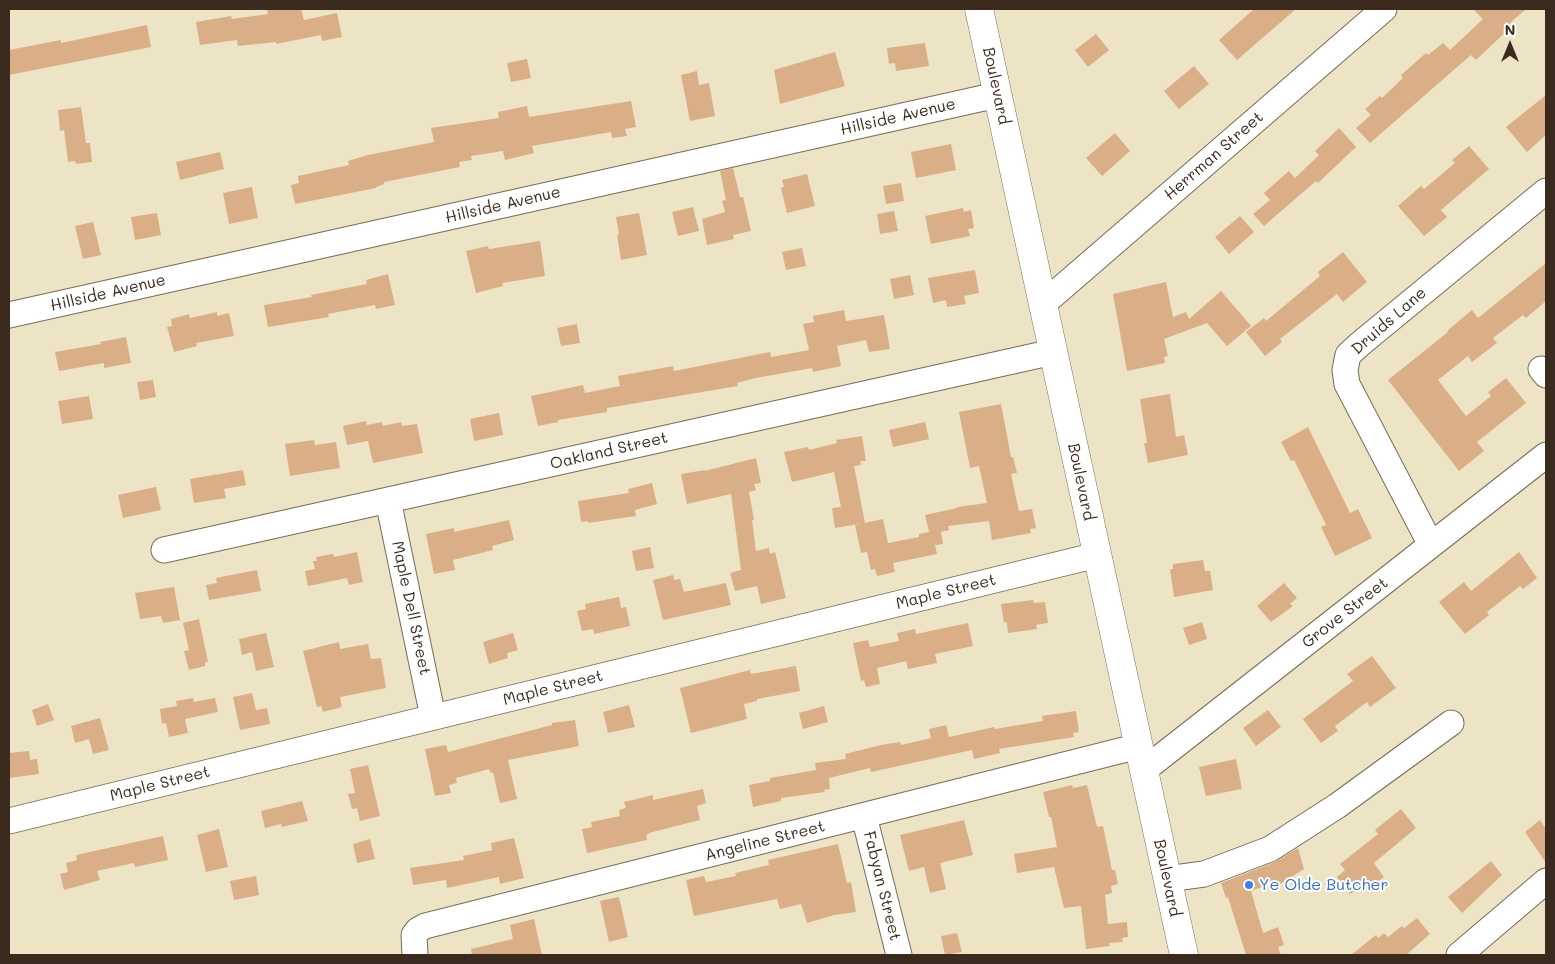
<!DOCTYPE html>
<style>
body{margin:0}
#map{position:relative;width:1555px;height:964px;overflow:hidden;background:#ede4c6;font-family:Mali,sans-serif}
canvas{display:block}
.frame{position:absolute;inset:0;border:10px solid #3b2a1e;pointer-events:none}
.north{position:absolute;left:1485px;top:20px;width:50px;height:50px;-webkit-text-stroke:4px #fff;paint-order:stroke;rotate:0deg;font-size:14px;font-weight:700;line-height:20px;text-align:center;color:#3b2a1e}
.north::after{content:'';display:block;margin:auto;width:18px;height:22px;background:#3b2a1e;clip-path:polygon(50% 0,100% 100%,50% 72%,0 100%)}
</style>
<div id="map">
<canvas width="1555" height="964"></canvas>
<div class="frame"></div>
<div class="north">N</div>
</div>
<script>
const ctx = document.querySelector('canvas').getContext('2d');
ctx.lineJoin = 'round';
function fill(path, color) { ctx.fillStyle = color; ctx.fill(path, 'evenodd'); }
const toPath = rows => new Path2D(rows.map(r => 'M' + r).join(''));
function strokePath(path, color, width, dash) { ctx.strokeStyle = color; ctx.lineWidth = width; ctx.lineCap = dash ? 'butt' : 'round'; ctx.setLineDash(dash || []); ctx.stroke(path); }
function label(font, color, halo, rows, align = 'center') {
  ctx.font = font + ' Mali,sans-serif'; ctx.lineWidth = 4; ctx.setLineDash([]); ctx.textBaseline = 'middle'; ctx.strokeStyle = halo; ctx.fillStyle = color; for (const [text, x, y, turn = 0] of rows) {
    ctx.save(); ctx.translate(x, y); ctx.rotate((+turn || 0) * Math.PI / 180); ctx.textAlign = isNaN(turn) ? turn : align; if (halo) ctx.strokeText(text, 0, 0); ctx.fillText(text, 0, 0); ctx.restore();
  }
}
const building = toPath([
 [267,9,301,9,304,20,337,13,342,37,322,41,321,35,276,44,276,42,238,46,237,40,200,45,196,22,231,16,232,19,268,14],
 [1254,9,1296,9,1237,60,1219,40],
 [1473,9,1526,9,1510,23,1512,26,1476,60,1471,55,1370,143,1356,128,1371,115,1365,109,1380,96,1382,98,1403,78,1401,75,1426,53,1428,55,1443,43,1450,50,1483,19],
 [147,25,151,47,9,75,9,50,61,40,61,43],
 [1096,34,1109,50,1088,67,1075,50],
 [925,43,929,66,896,71,895,63,889,64,887,48],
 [835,52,845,86,780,104,774,70],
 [527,59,531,78,511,82,507,63],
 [1194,66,1209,84,1179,109,1164,91],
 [697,71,699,85,709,83,715,116,690,121,681,75],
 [1546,95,1546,135,1527,152,1506,127],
 [631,101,636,127,625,129,627,136,612,138,611,132,532,146,534,153,505,160,503,151,471,156,472,160,459,162,460,167,384,182,384,184,376,187,376,188,295,204,291,185,299,183,298,176,349,165,348,161,368,155,434,142,431,128,499,118,498,112,527,106,529,117],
 [81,107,86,143,90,143,92,162,76,164,75,161,68,162,64,130,60,131,58,110],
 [1339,128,1356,147,1318,183,1316,181,1264,226,1253,214,1270,200,1264,193,1289,171,1295,178,1319,155,1315,151],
 [1115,133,1130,151,1102,176,1086,158],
 [951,144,956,170,916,178,911,152],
 [1469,146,1489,169,1441,210,1447,217,1424,236,1398,206,1421,186,1424,189,1455,163,1452,160],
 [220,152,224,169,180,180,176,162],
 [733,168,740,197,743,197,751,231,733,235,734,239,707,245,702,219,725,212,722,201,726,200,720,171],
 [807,174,815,206,787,213,781,188,784,187,782,180],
 [901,183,904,201,886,204,883,186],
 [252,187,258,218,229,224,223,193],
 [693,207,699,231,678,236,672,212],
 [963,208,964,212,971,210,974,228,968,229,970,236,931,244,925,216],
 [894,211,898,231,880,234,877,214],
 [157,213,161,235,135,240,131,217],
 [639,213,647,255,621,260,617,235,619,234,616,217],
 [1240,216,1254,232,1229,254,1215,237],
 [93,222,101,255,83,259,75,226],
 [540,241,545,276,502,283,503,286,476,293,466,251,488,246,489,249],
 [802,248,806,266,786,270,782,252],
 [1343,252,1367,282,1343,302,1337,294,1280,339,1282,342,1265,356,1246,332,1264,318,1266,321,1320,276,1318,272],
 [1546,263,1546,301,1526,318,1523,315,1493,338,1497,343,1472,362,1468,356,1438,380,1466,416,1491,396,1488,392,1506,378,1526,403,1477,442,1484,451,1459,471,1388,380,1448,332,1447,331,1472,310,1478,318],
 [975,270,979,293,964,296,966,304,947,307,946,300,933,303,928,278],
 [388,274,395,305,376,309,375,305,328,314,329,317,268,327,264,305,312,297,311,295,367,284,366,280],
 [910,275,914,295,894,299,890,279],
 [1166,282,1173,317,1186,312,1189,319,1221,291,1251,326,1227,346,1207,323,1164,339,1168,356,1164,357,1165,363,1127,371,1113,294],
 [844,310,846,321,884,315,890,349,869,352,866,340,837,346,841,366,813,372,812,368,756,378,737,383,738,386,607,408,607,412,558,420,558,422,538,426,531,396,583,385,585,393,620,386,618,376,673,366,674,371,770,352,771,357,809,350,803,324,814,322,813,316],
 [217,312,217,316,229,313,234,336,196,343,197,346,174,352,167,327,172,326,171,319,189,314,190,318],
 [577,324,580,343,561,346,557,328],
 [126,337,131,363,104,368,104,363,59,371,55,352,101,344,100,342],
 [153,380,156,397,140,400,137,382],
 [1170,394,1176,437,1184,435,1188,455,1148,463,1144,443,1147,443,1140,399],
 [89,396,93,419,62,424,58,401],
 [1001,404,1011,457,1013,457,1017,473,1011,474,1019,511,1032,509,1036,528,1030,529,1031,533,992,540,989,521,948,526,949,530,941,532,943,544,935,545,937,554,893,563,895,572,877,576,875,569,871,570,867,552,861,553,855,525,883,519,888,543,919,537,919,534,929,532,925,515,957,508,957,507,987,503,979,466,970,468,959,412],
 [499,413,503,435,474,441,470,419],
 [366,421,367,425,382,422,383,426,401,422,402,426,417,424,423,453,373,463,368,441,347,445,343,426],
 [925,422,929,439,893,447,889,430],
 [1308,427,1350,513,1358,509,1372,538,1335,556,1321,527,1326,525,1294,460,1291,461,1281,442],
 [862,436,866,461,860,461,861,465,854,466,865,523,835,528,832,508,841,507,834,472,792,482,784,452,808,447,809,450,837,443,836,440],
 [314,440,315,445,336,442,340,468,290,476,285,444],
 [756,458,761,483,754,484,756,490,749,492,754,520,752,520,756,551,769,548,770,554,775,552,786,598,761,604,757,586,735,591,730,573,741,570,731,494,687,504,681,474,705,470,705,471],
 [243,470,246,485,224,489,226,498,194,503,190,479],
 [652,483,657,504,635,510,636,516,588,523,588,521,581,522,578,501,629,493,628,489],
 [156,487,161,510,123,518,118,495],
 [509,520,514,540,492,546,493,550,453,560,455,570,434,574,426,534,454,528,454,532],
 [650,547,654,568,636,571,632,551],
 [357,552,363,582,349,585,347,578,308,586,305,571,315,569,313,561,317,561,316,557,333,554,334,557],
 [1519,552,1537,578,1523,589,1520,586,1487,612,1489,615,1465,634,1439,602,1464,582,1471,591],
 [1203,560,1205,571,1210,571,1213,590,1174,597,1170,569,1173,569,1173,564],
 [257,570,261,591,209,600,206,585,217,583,216,578],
 [673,575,674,580,680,579,684,592,726,583,731,605,663,620,653,580],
 [1284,583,1297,598,1290,604,1293,606,1271,622,1257,606],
 [174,587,180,620,163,623,161,616,140,619,135,593],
 [619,597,621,608,626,607,630,626,594,634,593,629,582,631,577,611,586,609,585,604],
 [1033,600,1034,603,1045,602,1048,623,1036,625,1037,629,1008,633,1007,622,1004,623,1001,604],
 [199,619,208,662,205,662,205,666,189,670,184,651,189,650,183,623],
 [1202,622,1207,639,1189,645,1183,628],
 [968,623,973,646,935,654,937,663,908,669,906,661,877,668,880,684,866,687,864,680,861,681,853,643,868,640,870,647,899,641,897,633,915,629,916,634],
 [266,633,274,667,256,671,252,652,242,655,239,639],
 [513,633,518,650,507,653,508,658,489,664,483,642],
 [339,642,340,649,368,644,371,659,381,658,386,688,340,697,342,707,323,712,321,706,317,707,303,651],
 [1372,656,1396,688,1370,707,1367,702,1335,726,1338,731,1321,743,1303,719,1353,681,1347,674],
 [796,666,800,691,757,699,757,701,744,704,747,719,691,733,680,688,750,670,751,674],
 [252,693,256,710,267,708,270,724,240,730,233,697],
 [193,698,194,702,215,698,218,712,185,719,188,733,169,737,166,723,162,724,160,709,177,706,176,701],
 [48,704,54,720,37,726,32,710],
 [629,705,635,727,608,733,603,712],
 [824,706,828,722,803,729,799,713],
 [1268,710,1281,727,1256,746,1243,728],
 [1076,711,1079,732,1073,733,1074,737,999,749,1000,753,974,759,972,750,871,772,870,768,829,778,830,789,824,790,825,792,781,798,781,801,753,807,749,785,770,781,770,778,816,770,815,763,846,759,845,754,881,745,900,742,901,745,931,738,929,729,946,725,949,737,994,727,995,729,1043,721,1042,716],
 [100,718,109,750,93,754,89,739,75,743,71,726],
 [575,720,579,746,508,760,517,799,500,803,493,772,491,773,489,769,456,778,457,783,449,785,451,793,435,796,425,749,446,745,448,752,552,725,552,723],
 [29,751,30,760,37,759,39,774,9,778,9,753],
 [1236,759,1242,789,1206,796,1199,767],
 [368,765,380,816,360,821,357,808,352,809,348,794,355,793,350,769],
 [1072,785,1073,788,1087,785,1097,827,1103,826,1112,870,1115,870,1118,884,1111,886,1112,893,1105,895,1108,924,1127,922,1128,937,1122,938,1123,942,1109,943,1110,946,1086,949,1081,906,1064,908,1054,867,1017,873,1014,854,1057,847,1051,817,1049,817,1043,792],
 [703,789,706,803,697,806,700,820,649,833,649,834,646,835,647,840,587,853,582,829,592,827,591,822,620,816,619,810,626,808,624,802,653,795,653,800],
 [302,801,308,821,282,827,281,824,265,828,261,811],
 [1401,809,1416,828,1374,863,1384,877,1364,892,1360,887,1350,894,1337,877,1345,870,1340,864,1378,834,1375,830],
 [964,820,973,855,940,863,946,889,930,893,924,867,909,871,900,835],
 [1540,820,1546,829,1546,863,1525,832],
 [219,829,228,867,206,872,197,835],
 [163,836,168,860,135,867,134,863,97,871,100,880,64,890,60,874,68,872,66,863,77,860,76,855],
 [514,838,524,878,500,884,499,877,447,888,446,880,413,885,410,868,464,860,463,856,492,850,491,843],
 [370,839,375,859,357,863,353,844],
 [838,844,847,883,851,882,856,912,834,915,807,923,801,904,780,909,777,899,694,916,686,880,704,876,706,882,736,876,735,873,769,865,768,860],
 [1298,848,1304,869,1280,884,1279,881,1251,891,1263,933,1278,927,1284,945,1278,947,1281,955,1246,955,1228,897,1226,898,1221,883,1275,862],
 [1491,861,1502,875,1462,913,1448,897],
 [256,876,259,895,234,900,230,881],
 [619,897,628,937,609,942,600,901],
 [1417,918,1430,934,1406,955,1351,955,1376,935,1378,938,1384,933,1388,937,1402,926,1404,928],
 [534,919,542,955,472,955,471,949,513,939,510,925],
 [957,933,962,952,945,955,941,936]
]);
const minor = toPath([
 [1043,304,1384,9],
 [9,315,997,95],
 [1541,369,1546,375],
 [388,500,433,717],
 [1431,545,1347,384,1345,370,1348,355,1360,344,1546,191],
 [164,550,1053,352],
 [1144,770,1546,455],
 [864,816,899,955],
 [9,821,1097,555],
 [1167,879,1204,874,1270,849,1337,806,1451,723],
 [415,955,414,935,418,930,425,926,1139,746],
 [1459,955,1546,881]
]);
const major = toPath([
 [979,9,1184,955]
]);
const markers = [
 [1249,885,5,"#3f7fe0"]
];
const streetNames = [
 ["Boulevard",996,86,78],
 ["Hillside Avenue",898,117,-13],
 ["Herrman Street",1214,156,-41],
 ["Hillside Avenue",503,205,-13],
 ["Hillside Avenue",108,293,-13],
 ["Druids Lane",1389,321,-41],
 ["Oakland Street",609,451,-13],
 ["Boulevard",1081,482,78],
 ["Maple Street",946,592,-14],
 ["Maple Dell Street",411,608,78],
 ["Grove Street",1345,613,-38],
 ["Maple Street",553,688,-14],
 ["Maple Street",160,784,-14],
 ["Angeline Street",765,841,-14],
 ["Boulevard",1167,878,78],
 ["Fabyan Street",882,886,76]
];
const shopNames = [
 ["Ye Olde Butcher",1259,885]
];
fill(building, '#daaf87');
strokePath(minor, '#796b59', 27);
strokePath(major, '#796b59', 29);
strokePath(minor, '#fff', 25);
strokePath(major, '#fff', 28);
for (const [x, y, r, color] of markers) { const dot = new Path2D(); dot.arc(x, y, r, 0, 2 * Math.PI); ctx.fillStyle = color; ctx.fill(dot); strokePath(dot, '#fff', 2); }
label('16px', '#3b2a1e', '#fff', streetNames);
label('16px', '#366cbe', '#fff', shopNames, 'left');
</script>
